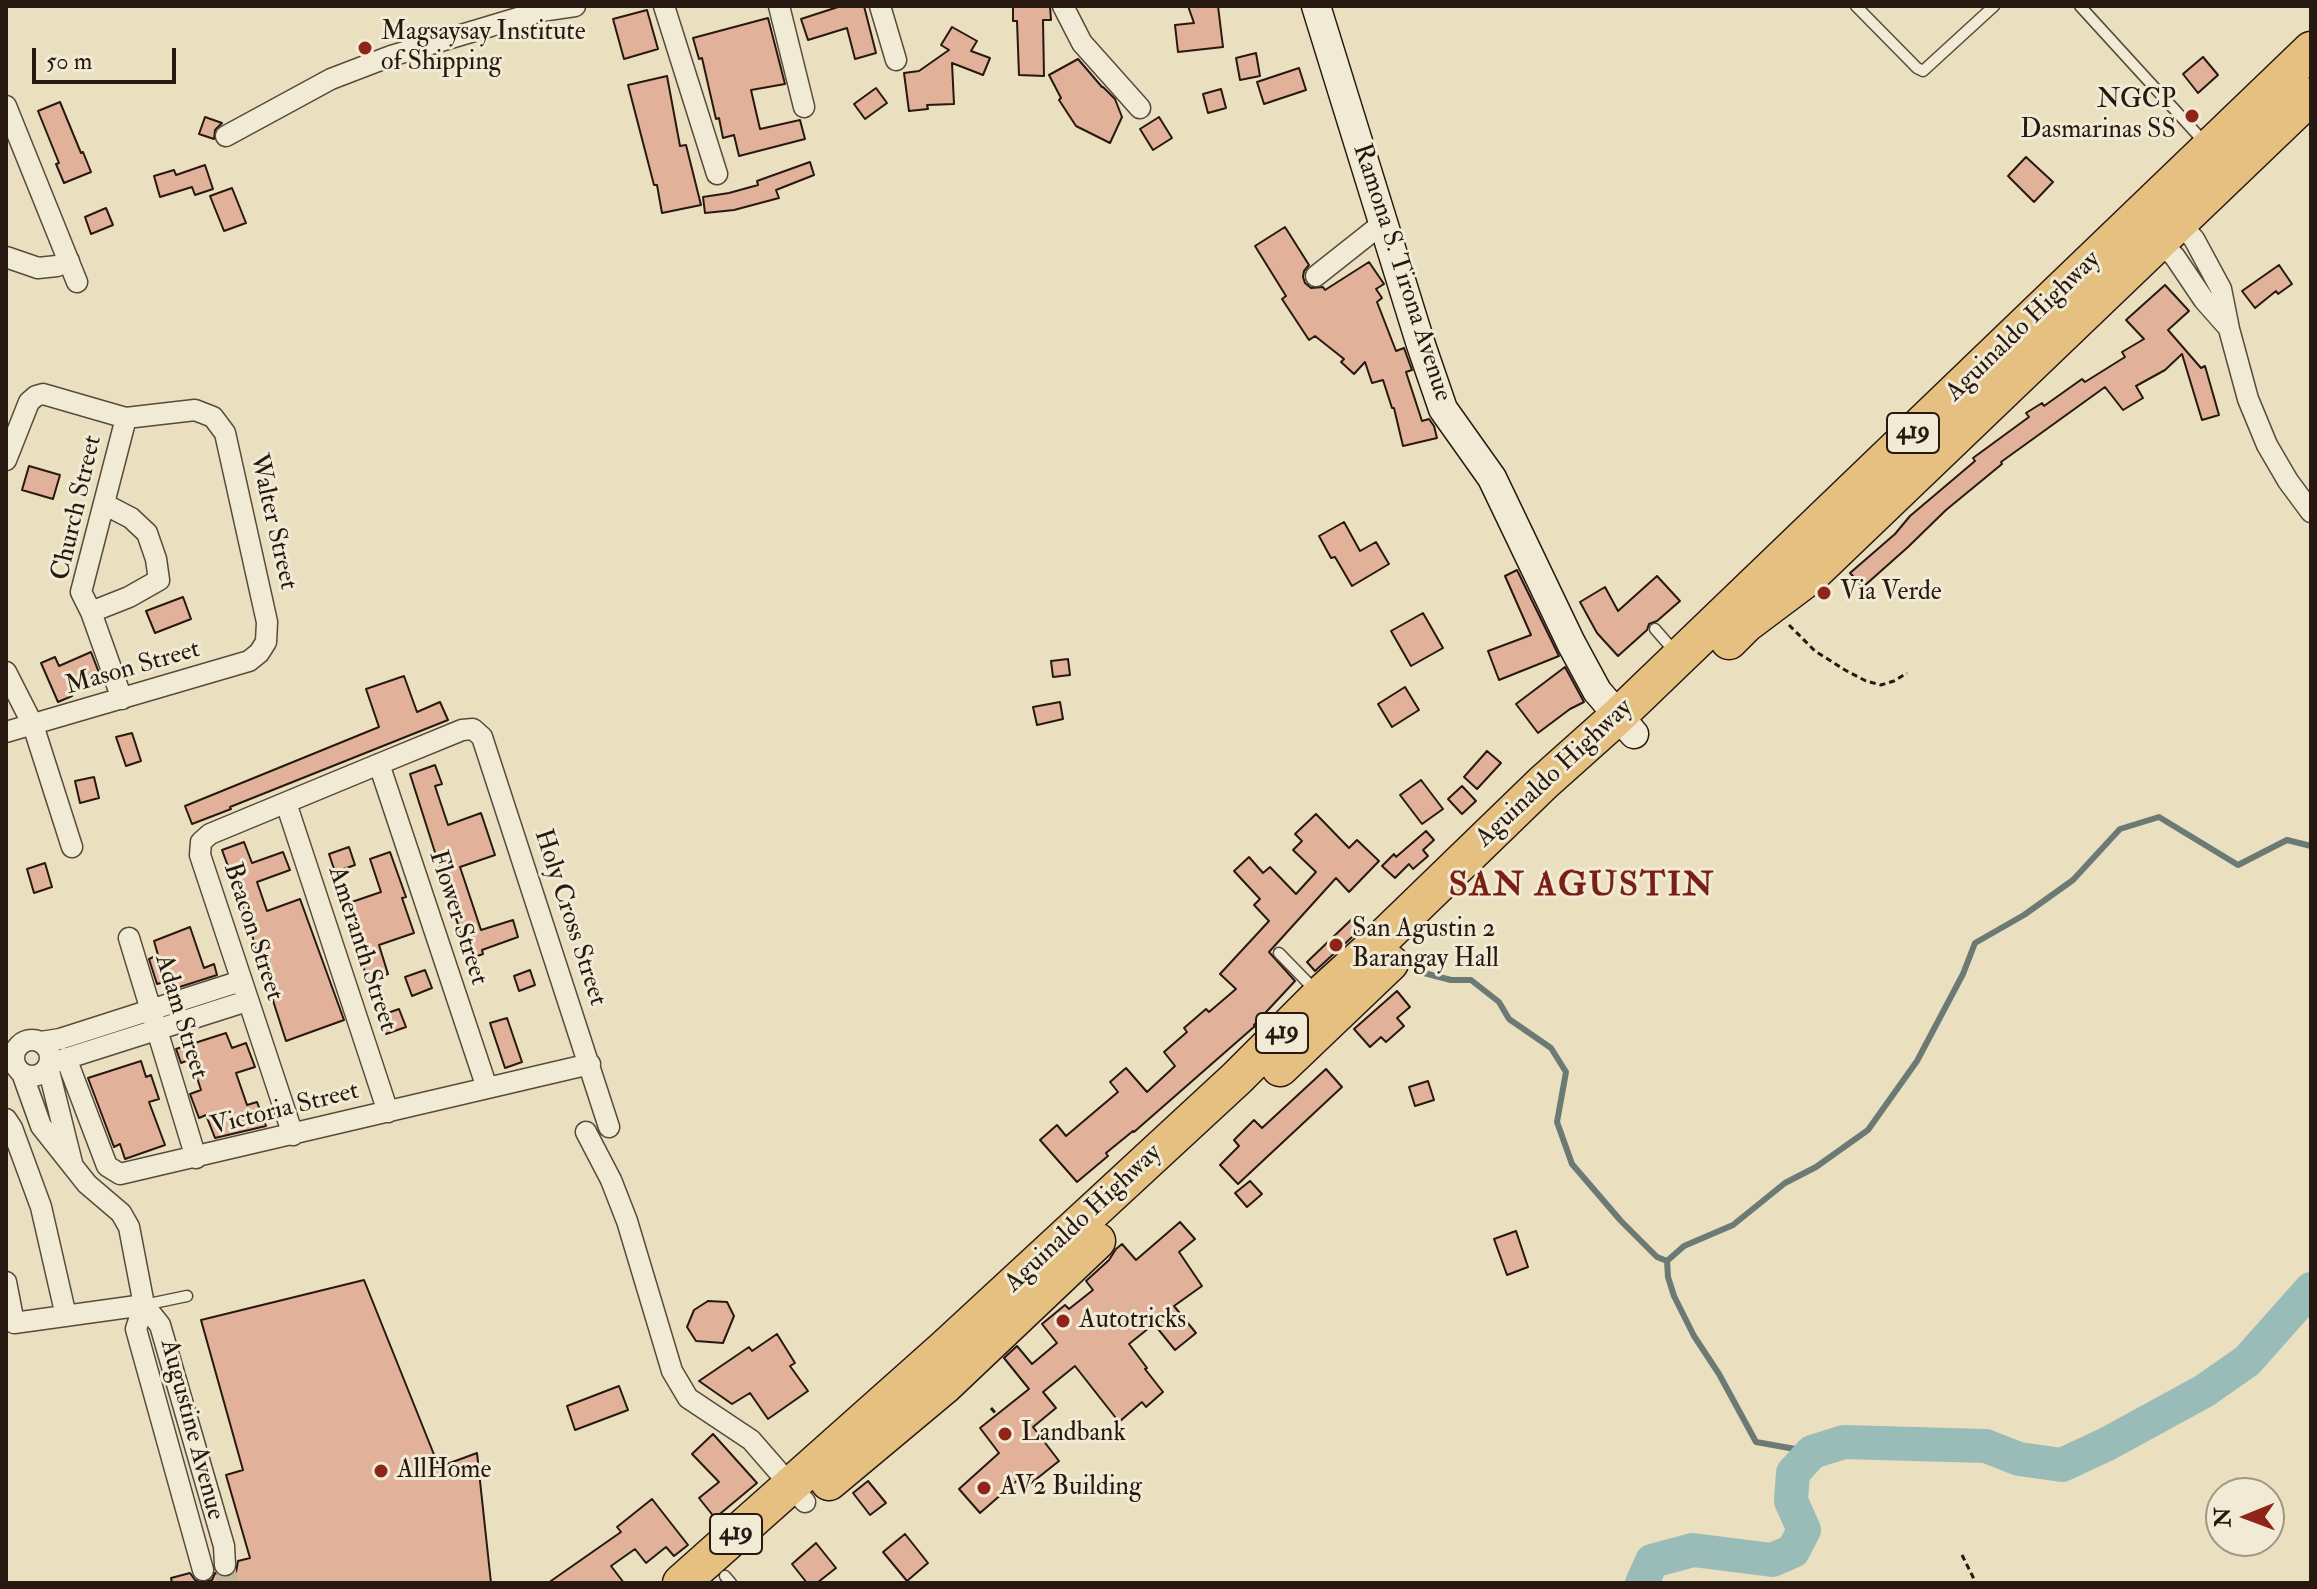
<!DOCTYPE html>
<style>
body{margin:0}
#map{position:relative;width:2317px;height:1589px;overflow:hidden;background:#eadfbf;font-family:"IM FELL Double Pica",serif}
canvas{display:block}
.frame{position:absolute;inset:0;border:8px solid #271810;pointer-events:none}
.north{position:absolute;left:2205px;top:1477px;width:80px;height:80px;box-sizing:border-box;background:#f1ead5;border:2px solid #a09686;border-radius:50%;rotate:269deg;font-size:22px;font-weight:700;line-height:32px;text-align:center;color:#271810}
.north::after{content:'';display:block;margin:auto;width:28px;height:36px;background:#8f2418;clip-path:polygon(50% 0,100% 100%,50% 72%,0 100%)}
.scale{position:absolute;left:32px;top:48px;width:144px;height:36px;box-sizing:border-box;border:4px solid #271810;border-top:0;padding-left:10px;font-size:24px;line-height:28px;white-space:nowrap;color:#271810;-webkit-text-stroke:6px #f1ead5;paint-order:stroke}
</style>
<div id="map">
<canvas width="2317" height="1589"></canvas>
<div class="frame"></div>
<div class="north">N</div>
<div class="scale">50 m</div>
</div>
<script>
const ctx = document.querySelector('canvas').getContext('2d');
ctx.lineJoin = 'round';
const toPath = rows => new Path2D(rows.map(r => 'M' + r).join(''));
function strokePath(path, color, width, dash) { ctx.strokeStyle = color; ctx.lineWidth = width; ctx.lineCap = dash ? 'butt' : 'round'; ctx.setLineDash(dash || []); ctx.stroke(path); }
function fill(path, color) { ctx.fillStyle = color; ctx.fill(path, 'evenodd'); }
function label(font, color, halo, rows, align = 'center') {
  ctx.font = font + ' "IM FELL Double Pica",serif'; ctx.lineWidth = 6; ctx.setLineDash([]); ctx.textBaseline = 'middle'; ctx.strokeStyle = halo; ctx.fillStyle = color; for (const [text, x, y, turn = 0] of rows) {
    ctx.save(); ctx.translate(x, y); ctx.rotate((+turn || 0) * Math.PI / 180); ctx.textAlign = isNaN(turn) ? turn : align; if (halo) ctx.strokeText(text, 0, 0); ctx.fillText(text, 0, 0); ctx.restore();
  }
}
const stream = toPath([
 [1416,971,1451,980,1471,980,1499,1002,1509,1019,1551,1048,1566,1072,1557,1122,1572,1164,1621,1221,1657,1257,1667,1261],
 [1667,1261,1684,1246,1733,1225,1785,1183,1816,1167,1868,1130,1917,1061,1963,974,1975,943,2024,915,2073,880,2120,829,2159,817,2238,865,2287,840,2311,846],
 [1667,1261,1668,1277,1674,1296,1694,1336,1719,1374,1756,1442,1812,1452]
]);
const river = toPath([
 [1642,1583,1652,1561,1693,1550,1772,1560,1793,1551,1804,1530,1791,1501,1793,1473,1812,1452,1844,1442,1986,1446,2019,1459,2062,1465,2107,1444,2204,1391,2247,1361,2311,1289]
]);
const building = toPath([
 [841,6,864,6,876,53,855,59,847,28,808,40,801,19,841,6],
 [1013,6,1050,6,1051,20,1043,20,1044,76,1019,75,1017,21,1013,21,1013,6],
 [1188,6,1218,6,1223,47,1178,52,1175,25,1194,23,1188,6],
 [647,10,658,49,624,59,613,19,647,10],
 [768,18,785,84,751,90,760,129,800,120,805,139,739,156,734,135,723,138,719,118,716,119,702,58,699,59,693,38,768,18],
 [952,27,977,41,971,51,990,58,983,75,952,63,954,104,927,105,928,109,909,111,904,73,919,71,949,50,941,45,952,27],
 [1256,53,1260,76,1240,80,1236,58,1256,53],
 [2203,57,2218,75,2198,93,2183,74,2203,57],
 [1078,59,1102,87,1103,87,1115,99,1122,117,1110,143,1076,126,1059,100,1061,98,1049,75,1078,59],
 [1299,68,1306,90,1264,104,1257,82,1299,68],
 [667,76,680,146,686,145,701,205,662,213,657,185,654,185,628,85,667,76],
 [876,88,887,103,865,119,854,104,876,88],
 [1221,89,1226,108,1208,113,1203,94,1221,89],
 [60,102,81,153,83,152,91,172,64,183,56,164,59,163,38,111,60,102],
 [205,117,222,123,215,130,214,139,199,134,205,117],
 [1159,117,1172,138,1153,150,1140,129,1159,117],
 [2026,157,2053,182,2034,202,2008,176,2026,157],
 [810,162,814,175,776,190,779,198,734,210,705,213,703,197,729,193,758,185,757,181,810,162],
 [205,165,213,189,195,195,192,187,160,197,154,176,174,170,176,175,205,165],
 [232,188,246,223,224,231,210,196,232,188],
 [106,208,113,225,91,234,85,217,106,208],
 [1285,227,1309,265,1304,271,1303,277,1305,283,1311,288,1323,287,1325,290,1369,262,1384,284,1376,289,1382,298,1377,302,1396,351,1404,348,1412,370,1406,372,1422,421,1429,419,1434,426,1437,438,1403,446,1394,408,1392,408,1383,380,1372,383,1365,362,1354,374,1341,362,1344,359,1315,336,1309,340,1282,299,1286,296,1255,246,1285,227],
 [2279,265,2292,284,2278,294,2276,291,2255,308,2242,291,2279,265],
 [2165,285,2189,311,2168,330,2201,368,2205,366,2219,415,2202,420,2182,354,2165,370,2136,386,2143,398,2123,410,2105,387,2001,462,2002,464,1946,510,1908,547,1863,587,1850,573,1895,534,1910,516,1975,461,1973,458,2029,417,2026,413,2042,403,2044,406,2082,379,2085,382,2125,357,2122,352,2144,339,2126,320,2165,285],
 [29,466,60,475,53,499,22,490,29,466],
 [1344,522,1360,551,1376,542,1389,564,1352,586,1335,557,1331,558,1319,536,1344,522],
 [1517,570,1559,656,1499,680,1488,651,1531,635,1505,576,1517,570],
 [1657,576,1680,601,1657,621,1649,624,1647,630,1618,656,1597,633,1580,602,1605,587,1618,611,1657,576],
 [183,597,191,619,155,633,146,611,183,597],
 [1423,613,1443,648,1411,666,1391,631,1423,613],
 [91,652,101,678,70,691,72,696,58,702,41,663,55,657,59,666,91,652],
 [1068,659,1070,675,1053,677,1051,661,1068,659],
 [1565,667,1584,702,1570,709,1538,733,1516,704,1565,667],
 [404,676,417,712,440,702,448,720,230,807,231,809,192,824,185,806,379,727,366,689,404,676],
 [1405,687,1419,710,1392,727,1378,704,1405,687],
 [1060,702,1063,719,1037,725,1033,707,1060,702],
 [132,733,141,761,126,766,116,737,132,733],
 [1487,751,1501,763,1477,789,1464,777,1487,751],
 [435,765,442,784,435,786,448,825,481,813,495,855,460,867,481,930,513,920,518,937,482,950,483,954,469,959,410,774,435,765],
 [94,777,99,798,80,803,75,781,94,777],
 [1421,780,1443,809,1422,824,1400,795,1421,780],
 [1462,786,1476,801,1462,814,1448,799,1462,786],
 [1316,814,1349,848,1357,840,1379,861,1349,892,1336,878,1269,952,1295,981,1254,1025,1255,1026,1134,1132,1133,1131,1106,1153,1108,1156,1077,1182,1040,1140,1057,1125,1066,1136,1118,1092,1110,1082,1126,1068,1147,1092,1175,1066,1164,1052,1187,1032,1184,1028,1206,1009,1209,1012,1236,989,1220,974,1269,921,1254,905,1260,899,1234,871,1249,857,1263,873,1270,867,1296,894,1316,872,1293,850,1302,841,1295,834,1316,814],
 [1426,831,1434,840,1423,850,1428,856,1413,869,1409,864,1395,878,1382,866,1394,854,1396,857,1426,831],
 [244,842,252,863,283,852,290,870,257,882,267,911,300,899,344,1020,286,1041,242,904,222,850,244,842],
 [349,847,355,865,335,872,329,854,349,847],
 [390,852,406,897,402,898,414,933,379,945,388,974,368,981,343,905,381,892,370,859,390,852],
 [45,863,52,887,34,893,27,869,45,863],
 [1354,917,1363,927,1315,971,1307,962,1354,917],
 [190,927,204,968,214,964,217,975,167,991,164,982,157,984,149,959,158,955,154,941,190,927],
 [425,970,432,988,412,996,405,977,425,970],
 [530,970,535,985,519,991,514,976,530,970],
 [1397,991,1410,1007,1397,1018,1404,1026,1386,1042,1381,1037,1370,1047,1354,1029,1397,991],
 [399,1009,406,1027,386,1034,379,1016,399,1009],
 [507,1018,522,1062,505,1068,490,1023,507,1018],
 [226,1033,232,1048,246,1043,255,1067,236,1073,247,1105,257,1102,266,1126,215,1138,206,1115,199,1118,190,1094,201,1090,191,1059,181,1063,176,1049,226,1033],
 [141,1061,146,1077,151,1075,159,1099,149,1102,165,1145,125,1159,120,1144,114,1147,88,1078,141,1061],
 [1326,1069,1342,1087,1238,1184,1220,1165,1239,1146,1234,1140,1254,1120,1262,1128,1326,1069],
 [1428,1081,1434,1100,1415,1106,1409,1087,1428,1081],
 [1250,1181,1262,1194,1247,1207,1235,1193,1250,1181],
 [1180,1222,1195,1239,1179,1252,1202,1286,1174,1306,1196,1333,1175,1350,1154,1324,1129,1344,1147,1368,1145,1369,1163,1392,1146,1407,1142,1402,1119,1422,1075,1366,1043,1392,1056,1408,1033,1427,1059,1461,1025,1488,1019,1479,980,1513,959,1489,999,1453,980,1428,1029,1389,1004,1358,1017,1346,1032,1364,1057,1343,1042,1324,1065,1305,1069,1309,1093,1290,1086,1281,1109,1260,1116,1249,1122,1244,1136,1260,1180,1222],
 [1516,1231,1528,1267,1507,1275,1494,1239,1516,1231],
 [364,1280,439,1467,477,1453,491,1583,172,1583,171,1578,190,1573,195,1580,201,1583,212,1580,215,1573,226,1578,236,1572,238,1561,250,1558,226,1475,243,1470,201,1320,364,1280],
 [708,1301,727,1302,734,1316,723,1343,696,1341,687,1327,694,1310,708,1301],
 [777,1334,795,1363,790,1366,808,1391,768,1419,750,1393,732,1404,699,1381,749,1347,752,1351,777,1334],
 [619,1386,628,1410,575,1430,567,1406,619,1386],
 [713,1434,757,1483,715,1518,699,1498,719,1482,692,1454,713,1434],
 [868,1481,886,1503,870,1515,853,1493,868,1481],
 [652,1499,688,1545,674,1556,666,1547,646,1563,635,1549,611,1566,624,1583,548,1583,621,1532,617,1527,652,1499],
 [905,1534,928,1563,907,1581,883,1552,905,1534],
 [816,1543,836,1568,817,1583,807,1583,792,1564,816,1543]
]);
const streetTunnel = toPath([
 [225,1565,228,1583]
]);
const path = toPath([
 [1789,625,1815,651,1845,670,1866,681,1881,685,1894,681,1907,673],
 [991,1408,997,1415],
 [1962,1555,1976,1583]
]);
const lane = toPath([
 [1856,6,1917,68,1923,71,1994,6],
 [2080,6,2206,144],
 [1655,629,1675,652],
 [1279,953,1316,991],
 [144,1305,187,1296],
 [725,1576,731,1583]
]);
const street = toPath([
 [664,6,717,174],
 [779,6,804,107],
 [880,6,896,60],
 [1063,6,1082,43,1140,108],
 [6,106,77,282],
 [226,136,331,79,391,56,541,11,575,6],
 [2170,219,2179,223,2194,239,2221,289,2229,329,2248,399,2267,445,2288,481,2311,512],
 [2156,234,2159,241,2175,257,2204,300,2227,326],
 [6,257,38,268,57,266,69,261],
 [1316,276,1383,223],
 [6,460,29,402,36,396,43,394,126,418,195,410,213,417,225,433,267,622,266,642,259,653,249,661,6,732],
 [91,612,129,597,159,580,156,559,147,533,131,518,104,504],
 [6,672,33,725,72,847],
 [122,699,91,612,81,592,126,418],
 [379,764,487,1088],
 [286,803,388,1112],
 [129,938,196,1158],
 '14 1058a18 18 0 1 1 36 0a18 18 0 1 1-36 0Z',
 [41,1042,60,1039,241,981],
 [66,1058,107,1166,120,1174,590,1064],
 [49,1064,247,1001],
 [48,1067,72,1163],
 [22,1073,41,1126,87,1184,121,1213,129,1227,144,1305,136,1329,203,1570],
 [6,1119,12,1128,41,1207,66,1316],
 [586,1132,611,1180,627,1221,672,1371,688,1398,751,1440,805,1502],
 [293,1135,200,855,201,842,210,834,379,764,462,730,473,729,482,737,609,1127],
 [6,1282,14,1323,144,1305],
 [144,1305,160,1325,224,1546,225,1565]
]);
const secondary = toPath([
 [1316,6,1421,345,1443,409,1492,478,1571,643,1597,691,1634,734]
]);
const highway = toPath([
 [1729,641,1746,624,1810,576,2311,96],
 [1280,1068,1390,963],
 [829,1482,944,1386,1097,1241],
 [681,1583,945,1348,1237,1078,1320,995,1385,936,1543,783,1618,716,2311,50]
]);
const markers = [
 [365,48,8,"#8f2418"],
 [2192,116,8,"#8f2418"],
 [1824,593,8,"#8f2418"],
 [1336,945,8,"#8f2418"],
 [1063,1321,8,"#8f2418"],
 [1005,1434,8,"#8f2418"],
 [381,1471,8,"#8f2418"],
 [984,1488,8,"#8f2418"]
];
const shields = [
 [1913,433,52],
 [1282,1033,52],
 [736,1534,52]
];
const shieldNames = [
 ["419",1913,433],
 ["419",1282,1033],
 ["419",736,1534]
];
const poiNames = [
 ["Magsaysay Institute",381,33],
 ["of Shipping",381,63],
 ["NGCP",2176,101,"right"],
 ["Dasmarinas SS",2176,131,"right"],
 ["Via Verde",1840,593],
 ["San Agustin 2",1352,930],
 ["Barangay Hall",1352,960],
 ["Autotricks",1079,1321],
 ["Landbank",1021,1434],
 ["AllHome",397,1471],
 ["AV2 Building",1000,1488]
];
const streetNames = [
 ["Ramona S. Tirona Avenue",1401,273,72],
 ["Aguinaldo Highway",2024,327,-44],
 ["Church Street",78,508,-77],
 ["Walter Street",272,522,77],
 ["Mason Street",133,669,-16],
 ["Aguinaldo Highway",1555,774,-43],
 ["Flower Street",457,918,72],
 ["Holy Cross Street",569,918,72],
 ["Beacon Street",252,932,72],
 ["Ameranth Street",361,949,72],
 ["Adam Street",180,1017,73],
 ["Victoria Street",285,1110,-14],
 ["Aguinaldo Highway",1084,1219,-43],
 ["Augustine Avenue",191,1430,75]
];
const districtNames = [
 ["SAN AGUSTIN",1582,888]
];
strokePath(stream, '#6b7a75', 6);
strokePath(river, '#99bcb8', 34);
fill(building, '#e2b199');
strokePath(building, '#271810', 2);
strokePath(streetTunnel, '#c3b79c', 20, [20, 10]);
strokePath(lane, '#584a3c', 13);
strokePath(street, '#584a3c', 23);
strokePath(secondary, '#271810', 31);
strokePath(highway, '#271810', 39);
strokePath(path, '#271810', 3, [6, 4]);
strokePath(lane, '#f1ead5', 10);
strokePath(street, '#f1ead5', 20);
strokePath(secondary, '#f1ead5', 28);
strokePath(highway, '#e5c080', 36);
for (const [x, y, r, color] of markers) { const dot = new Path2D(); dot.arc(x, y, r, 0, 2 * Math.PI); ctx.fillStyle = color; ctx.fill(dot); strokePath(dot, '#f1ead5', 3); }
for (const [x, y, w] of shields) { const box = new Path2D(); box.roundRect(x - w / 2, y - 20, w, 40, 6); ctx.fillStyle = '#f1ead5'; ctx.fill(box); strokePath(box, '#271810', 2); }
label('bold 24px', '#271810', null, shieldNames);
label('26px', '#271810', '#f1ead5', poiNames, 'left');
label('26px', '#271810', '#f1ead5', streetNames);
ctx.letterSpacing = '2px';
label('bold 34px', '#7a1f14', '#f1ead5', districtNames);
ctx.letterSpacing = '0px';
</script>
